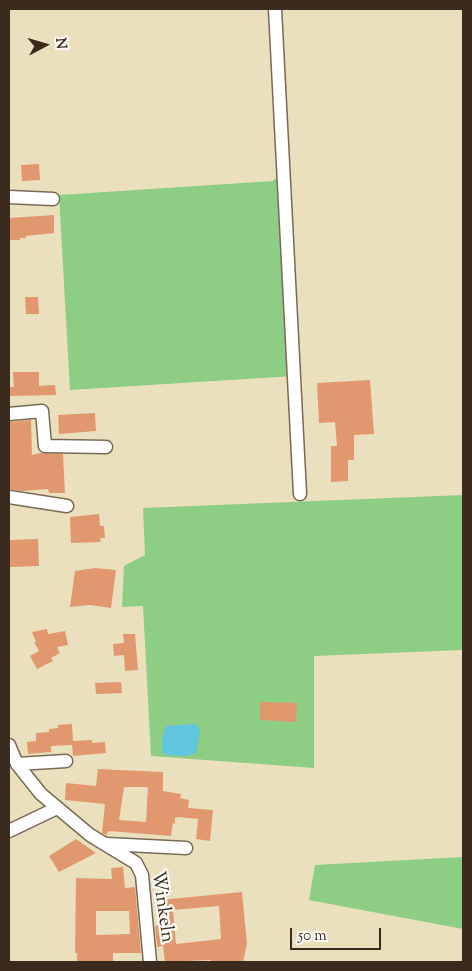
<!DOCTYPE html>
<style>
body{margin:0}
#map{position:relative;width:472px;height:971px;overflow:hidden;background:#ebe0be;font-family:"Sorts Mill Goudy",serif}
canvas{display:block}
.frame{position:absolute;inset:0;border:10px solid #3b2a1e;pointer-events:none}
.north{position:absolute;left:20px;top:20px;width:50px;height:50px;-webkit-text-stroke:4px #fdfcf7;paint-order:stroke;rotate:84deg;font-size:14px;font-weight:700;line-height:20px;text-align:center;color:#3b2a1e}
.north::after{content:'';display:block;margin:auto;width:18px;height:22px;background:#3b2a1e;clip-path:polygon(50% 0,100% 100%,50% 72%,0 100%)}
.scale{position:absolute;left:290px;top:928px;width:91px;height:22px;box-sizing:border-box;border:2px solid #3b2a1e;border-top:0;padding-left:6px;font-size:15px;line-height:18px;white-space:nowrap;color:#3b2a1e;-webkit-text-stroke:4px #fdfcf7;paint-order:stroke}
</style>
<div id="map">
<canvas width="472" height="971"></canvas>
<div class="frame"></div>
<div class="north">N</div>
<div class="scale">50 m</div>
</div>
<script>
const ctx = document.querySelector('canvas').getContext('2d');
ctx.lineJoin = 'round';
function fill(path, color) { ctx.fillStyle = color; ctx.fill(path, 'evenodd'); }
const toPath = rows => new Path2D(rows.map(r => 'M' + r).join(''));
function strokePath(path, color, width, dash) { ctx.strokeStyle = color; ctx.lineWidth = width; ctx.lineCap = dash ? 'butt' : 'round'; ctx.setLineDash(dash || []); ctx.stroke(path); }
function label(font, color, halo, rows, align = 'center') {
  ctx.font = font + ' "Sorts Mill Goudy",serif'; ctx.lineWidth = 4.5; ctx.setLineDash([]); ctx.textBaseline = 'middle'; ctx.strokeStyle = halo; ctx.fillStyle = color; for (const [text, x, y, turn = 0] of rows) {
    ctx.save(); ctx.translate(x, y); ctx.rotate((+turn || 0) * Math.PI / 180); ctx.textAlign = isNaN(turn) ? turn : align; if (halo) ctx.strokeText(text, 0, 0); ctx.fillText(text, 0, 0); ctx.restore();
  }
}
const green = toPath([
 [280,174,294,376,70,390,59,195,273,181],
 [463,495,463,650,314,656,314,768,151,756,143,606,122,607,124,566,145,555,143,508],
 [463,857,463,929,309,900,315,865]
]);
const water = toPath([
 [193,724,197,725,200,730,196,753,187,756,168,755,162,753,162,739,166,726]
]);
const building = toPath([
 [39,164,40,180,22,181,21,165],
 [54,215,54,233,26,236,26,238,20,238,20,240,9,240,9,218],
 [25,297,38,297,39,314,26,314],
 [13,372,39,372,39,386,55,385,56,395,9,396,9,387,14,387],
 [370,380,374,434,354,435,354,460,348,460,348,481,331,482,331,446,337,446,335,422,319,423,317,383],
 [95,413,96,431,59,434,58,415],
 [31,420,32,455,40,453,63,454,65,493,49,493,48,489,22,491,9,489,9,422],
 [99,514,100,526,104,526,105,538,100,538,101,542,71,543,70,517],
 [38,539,39,566,9,567,9,540],
 [95,568,116,570,111,608,90,605,70,607,75,571],
 [47,629,48,634,65,631,68,645,57,647,60,653,51,658,53,661,37,669,30,656,39,651,34,642,36,642,32,632],
 [123,634,135,634,138,670,125,671,124,655,114,656,113,644,124,643],
 [121,682,122,693,96,694,95,683],
 [260,702,297,703,296,722,260,720],
 [72,724,73,741,92,740,92,743,105,742,106,753,73,756,72,745,51,746,51,752,28,754,27,742,36,741,36,733,49,732,49,729,58,728,58,725],
 [98,769,163,772,163,791,181,794,180,798,189,800,188,808,213,810,210,841,196,839,198,819,178,817,175,818,175,824,173,823,171,836,109,831,106,835,102,833,105,804,65,800,66,783,96,786],
 [124,787,148,787,146,822,119,820],
 [76,839,96,853,59,872,49,856],
 [123,867,125,888,135,887,141,953,113,953,113,962,77,962,77,953,75,953,76,878,112,879,111,868],
 [96,911,129,911,130,934,96,935],
 [242,892,247,944,243,962,211,962,211,960,165,962,163,946,157,947,155,926,162,925,160,900],
 [219,906,221,939,176,944,173,910]
]);
const minor = toPath([
 [275,9,300,494],
 [9,197,53,199],
 [9,414,42,411,45,446,106,447],
 [9,497,67,506],
 [9,745,17,764,41,794,90,835,136,863,142,875,150,962],
 [17,764,66,761],
 [9,831,57,808],
 [107,844,186,848]
]);
const streetNames = [
 ["Winkeln",161,907,82]
];
fill(green, '#8ecd84');
fill(water, '#60c5de');
fill(building, '#e1986f');
strokePath(minor, '#796a56', 15);
strokePath(minor, '#fff', 12);
label('19px', '#3b2a1e', '#fdfcf7', streetNames);
</script>
